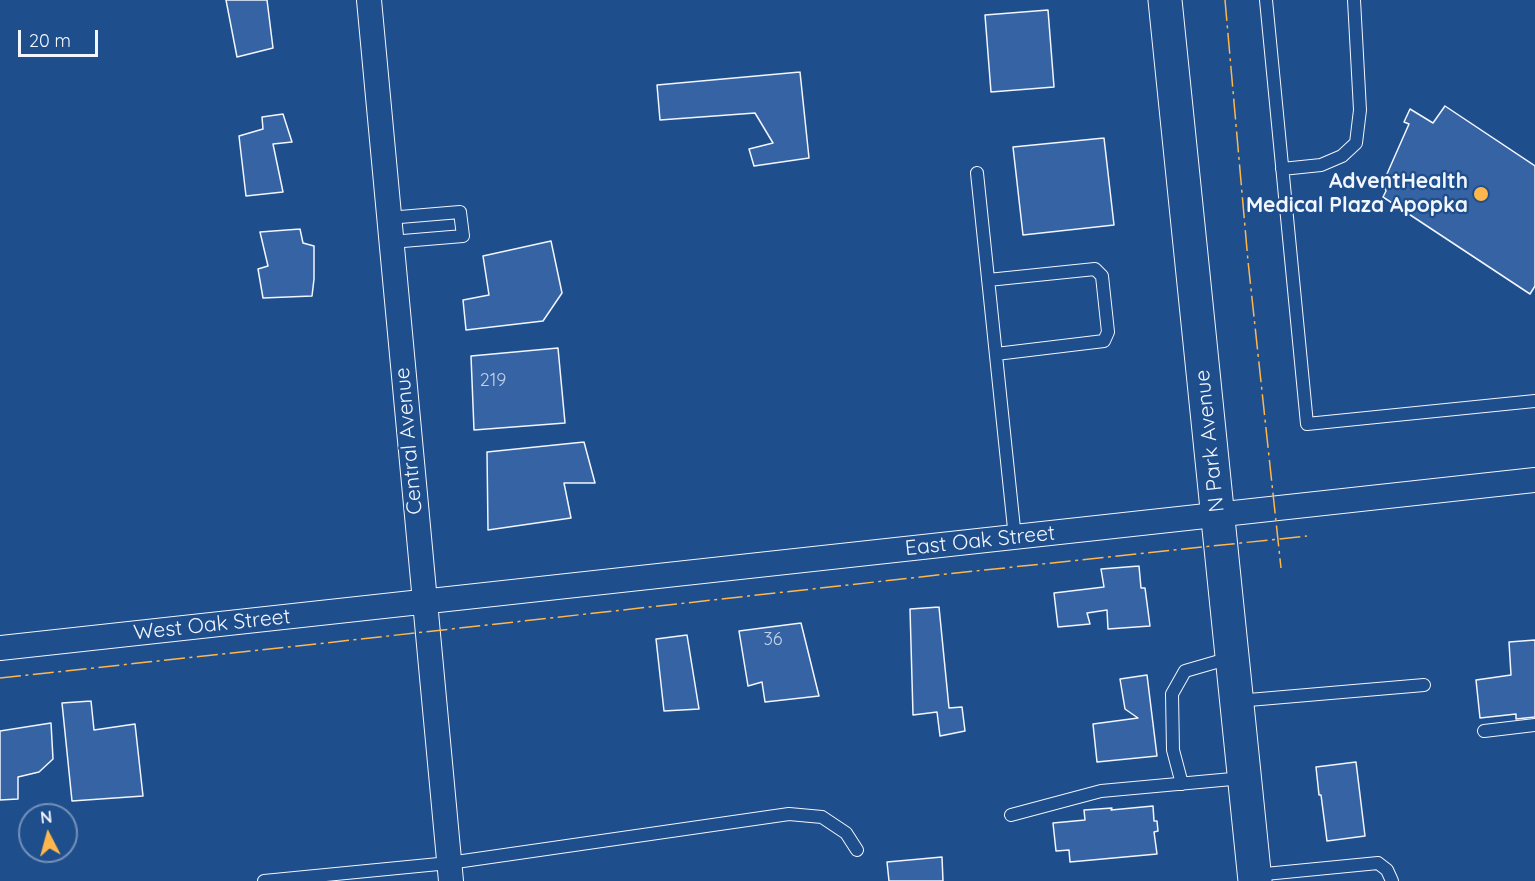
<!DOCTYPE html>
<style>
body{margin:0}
#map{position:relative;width:1535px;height:881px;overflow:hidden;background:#1f4e8c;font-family:Quicksand,sans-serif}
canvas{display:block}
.north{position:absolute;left:18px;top:803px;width:60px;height:60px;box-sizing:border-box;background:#1f4e8c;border:2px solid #7391ba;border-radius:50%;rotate:354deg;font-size:16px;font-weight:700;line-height:24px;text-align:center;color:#f2f6ff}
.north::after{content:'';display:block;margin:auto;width:21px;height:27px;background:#ffb74d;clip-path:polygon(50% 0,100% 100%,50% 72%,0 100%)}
.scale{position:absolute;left:18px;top:30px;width:80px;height:27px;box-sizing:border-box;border:3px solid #f2f6ff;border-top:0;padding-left:8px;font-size:18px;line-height:21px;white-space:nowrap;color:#f2f6ff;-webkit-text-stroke:4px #1f4e8c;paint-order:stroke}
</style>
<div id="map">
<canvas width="1535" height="881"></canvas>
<div class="north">N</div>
<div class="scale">20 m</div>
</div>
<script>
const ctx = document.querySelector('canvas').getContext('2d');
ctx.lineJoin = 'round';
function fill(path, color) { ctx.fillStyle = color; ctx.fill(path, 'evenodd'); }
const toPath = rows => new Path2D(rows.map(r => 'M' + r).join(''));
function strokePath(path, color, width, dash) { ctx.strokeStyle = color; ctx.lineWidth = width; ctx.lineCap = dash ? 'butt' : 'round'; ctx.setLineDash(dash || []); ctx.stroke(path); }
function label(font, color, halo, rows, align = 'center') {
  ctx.font = font + ' Quicksand,sans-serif'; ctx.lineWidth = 4.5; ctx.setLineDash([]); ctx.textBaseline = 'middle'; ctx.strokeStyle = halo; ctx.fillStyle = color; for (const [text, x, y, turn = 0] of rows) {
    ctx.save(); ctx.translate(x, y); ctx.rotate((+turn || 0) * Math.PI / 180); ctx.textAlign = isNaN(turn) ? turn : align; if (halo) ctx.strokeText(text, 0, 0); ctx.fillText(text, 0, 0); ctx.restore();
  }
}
const building = toPath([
 [226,0,267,0,273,48,237,57,226,0],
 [1048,10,1054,87,991,92,985,15,1048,10],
 [800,72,809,158,754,166,749,149,773,143,755,113,660,120,657,85,800,72],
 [1445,106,1535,166,1535,286,1530,294,1383,197,1386,191,1383,183,1409,124,1404,122,1410,109,1433,123,1445,106],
 [283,114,292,142,273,144,283,192,246,196,239,136,263,129,262,117,283,114],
 [1104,138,1114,225,1023,235,1013,147,1104,138],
 [300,229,303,243,314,246,314,279,312,296,263,298,258,269,268,266,260,232,300,229],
 [551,241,562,293,543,321,466,330,463,300,489,295,483,256,551,241],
 [558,348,565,423,474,430,471,356,558,348],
 [584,442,595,483,564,483,571,518,488,530,487,452,584,442],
 [1139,566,1141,588,1145,588,1150,626,1108,629,1107,610,1087,613,1090,624,1058,627,1054,593,1104,587,1101,569,1139,566],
 [939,607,949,708,962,707,965,731,940,736,937,712,913,715,910,609,939,607],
 [801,623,819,696,765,702,762,682,748,686,739,631,801,623],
 [687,635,699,709,664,711,656,639,687,635],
 [1535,640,1535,717,1516,719,1516,714,1480,718,1476,680,1511,675,1509,642,1535,640],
 [1147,675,1157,756,1097,762,1093,724,1138,718,1125,709,1120,679,1147,675],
 [91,701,94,730,135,724,143,796,72,801,62,703,91,701],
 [51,723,53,759,39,772,18,777,18,799,0,800,0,731,51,723],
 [1356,762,1365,836,1327,841,1321,795,1319,795,1316,767,1356,762],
 [1153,806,1154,821,1157,821,1158,831,1154,832,1157,854,1070,862,1069,850,1056,851,1053,823,1085,820,1084,810,1112,808,1111,810,1153,806],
 [942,857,943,881,889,881,887,862,942,857]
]);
const lane = toPath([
 [1266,0,1307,424,1535,401],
 [1282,169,1321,165,1342,156,1356,143,1360,110,1354,0],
 [977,173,1015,538],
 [388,218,460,212,463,236,391,242],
 [988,280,1095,269,1102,276,1108,332,1104,341,996,354],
 [1237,701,1424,685],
 [1484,731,1535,725],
 [1182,784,1173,750,1172,694,1185,671,1230,658],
 [1011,815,1101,791,1243,778],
 [1255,875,1378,863,1387,870,1392,881],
 [264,881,449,863,789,814,822,817,846,833,857,850]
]);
const street = toPath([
 [369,0,451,881],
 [0,648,1535,480]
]);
const secondary = toPath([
 [1165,0,1255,881]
]);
const power = toPath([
 [1225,0,1248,261,1281,568],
 [0,678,325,643,947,574,1307,536]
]);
const markers = [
 [1481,194,8,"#ffb74d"]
];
const numberNames = [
 ["219",493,381],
 ["36",773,640]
];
const poiNames = [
 ["AdventHealth",1468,182],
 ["Medical Plaza Apopka",1468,206]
];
const streetNames = [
 ["Central Avenue",409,441,-95],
 ["N Park Avenue",1210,441,-96],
 ["East Oak Street",980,541,-6],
 ["West Oak Street",212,625,-6]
];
fill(building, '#3563a3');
strokePath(building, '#f2f6ff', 1.5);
strokePath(lane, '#f2f6ff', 14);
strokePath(street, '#f2f6ff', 26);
strokePath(secondary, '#f2f6ff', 35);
strokePath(lane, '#1f4e8c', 12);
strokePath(street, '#1f4e8c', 24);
strokePath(secondary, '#1f4e8c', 33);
strokePath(power, '#ffb74d', 1.5, [21, 4.5, 3, 4.5]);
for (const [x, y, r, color] of markers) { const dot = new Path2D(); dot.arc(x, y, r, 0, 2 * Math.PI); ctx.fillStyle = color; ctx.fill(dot); strokePath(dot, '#1f4e8c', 2); }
label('18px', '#c3d1e8', null, numberNames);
label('bold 21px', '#f2f6ff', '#1f4e8c', poiNames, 'right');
label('21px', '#f2f6ff', '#1f4e8c', streetNames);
</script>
